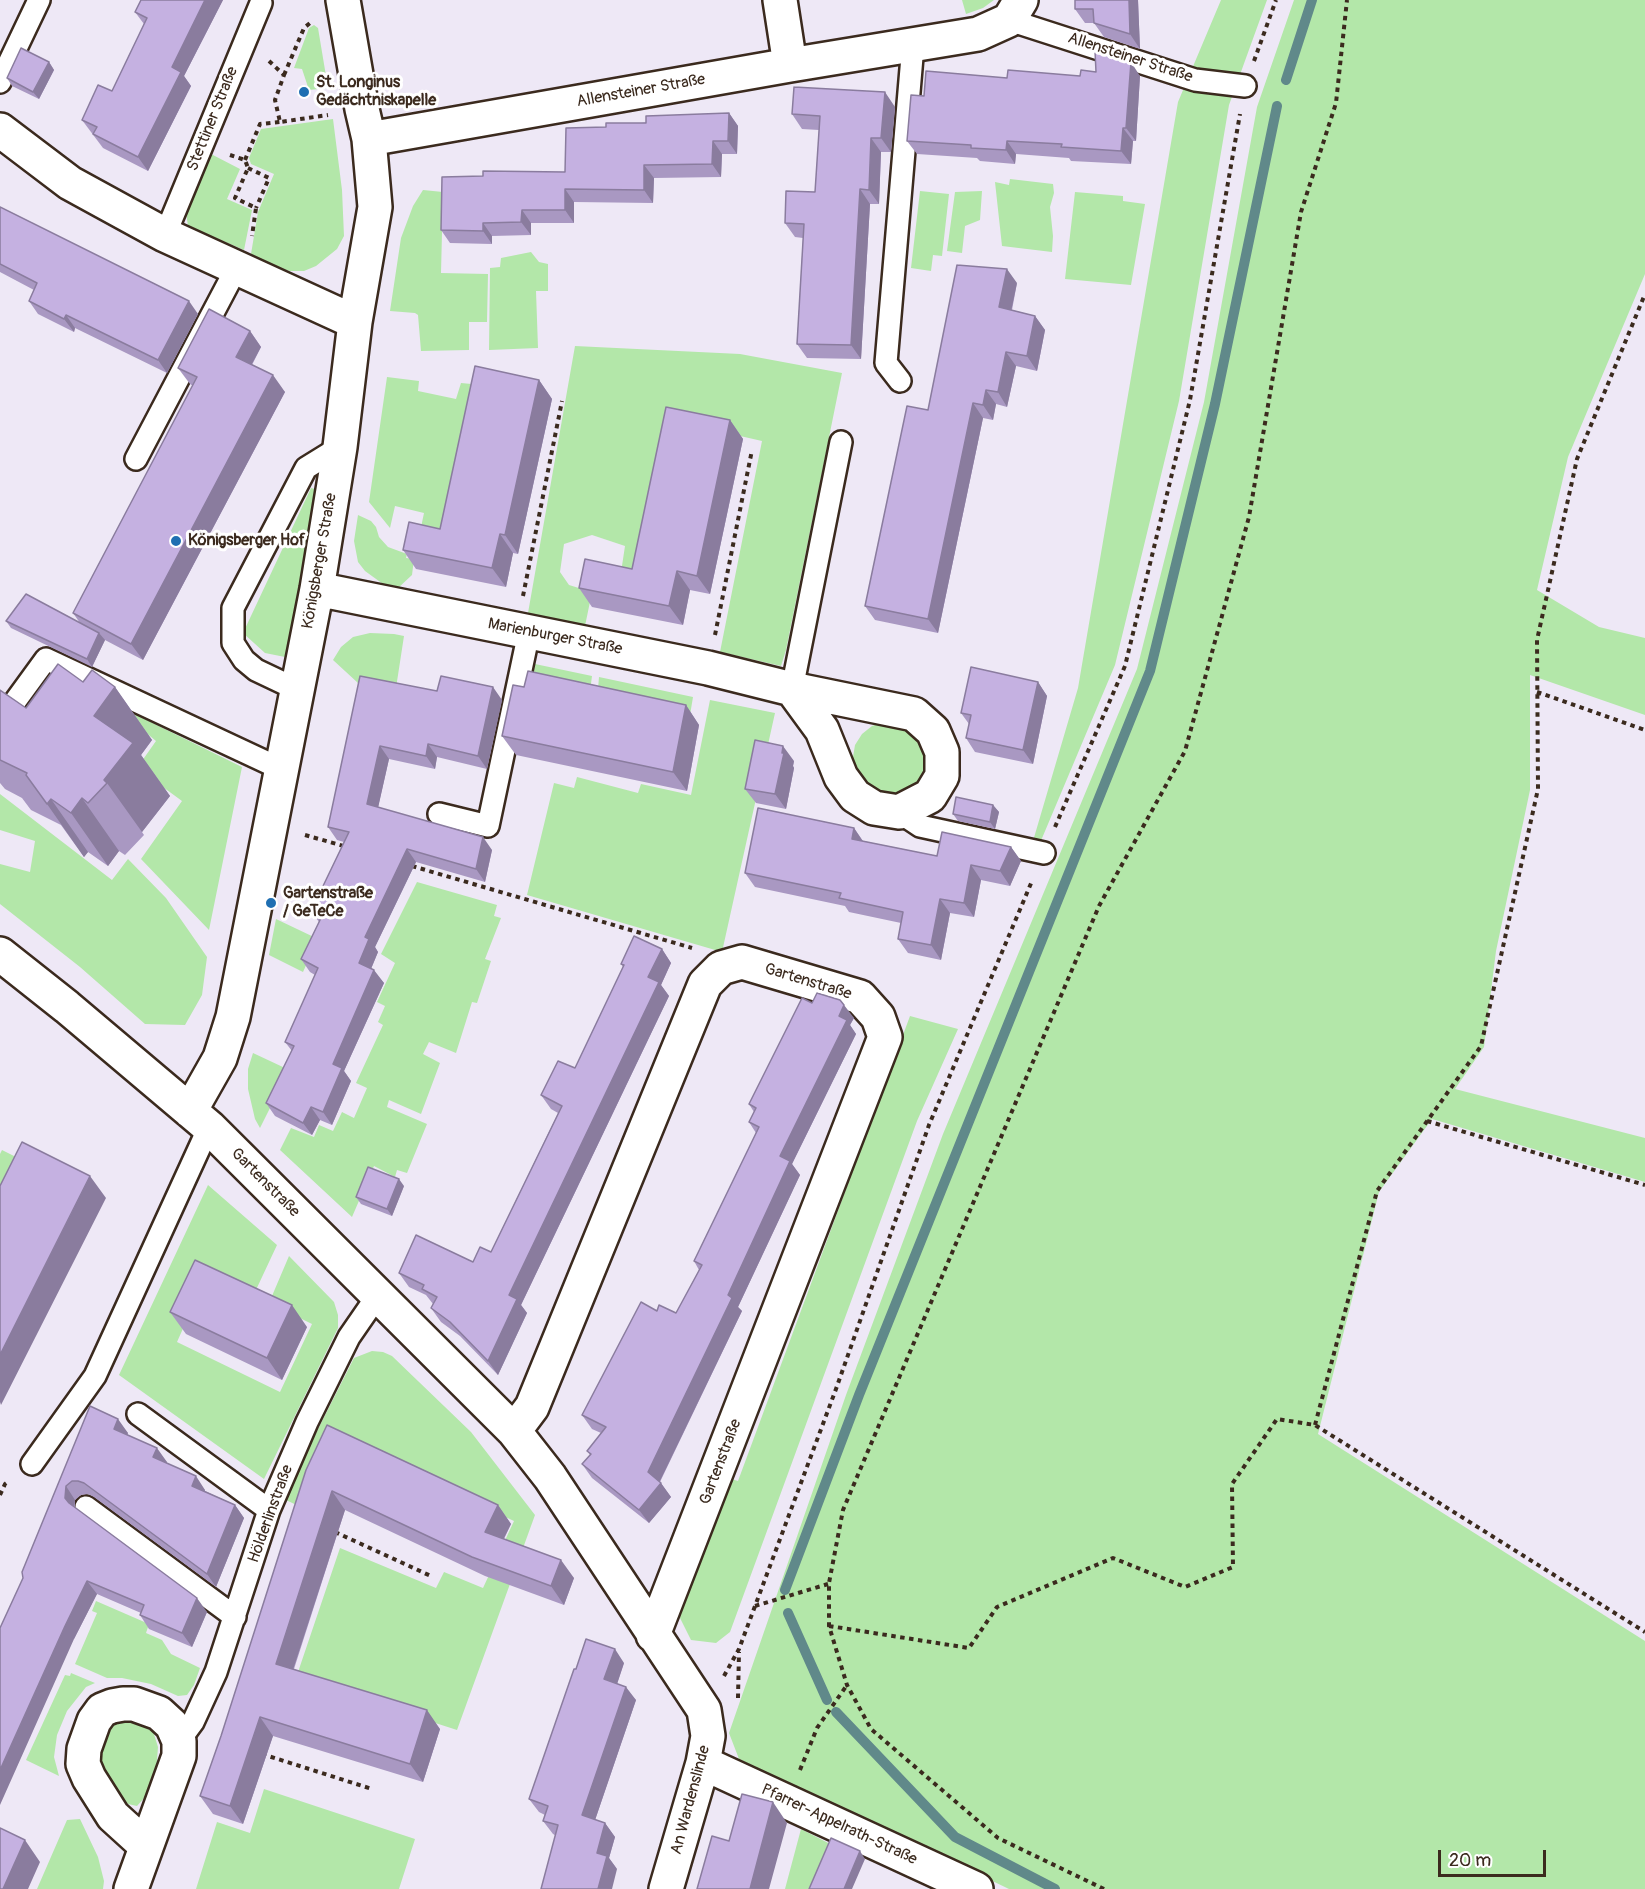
<!DOCTYPE html>
<meta charset="utf-8">
<style>
body{margin:0}
#map{position:relative;width:1645px;height:1889px;overflow:hidden;background:#eee8f6;font-family:Pangolin,sans-serif}
canvas{display:block}
.scale{position:absolute;left:1438px;top:1850px;width:108px;height:27px;box-sizing:border-box;border:3px solid #3b2a1e;border-top:0;padding-left:8px;font-size:18px;line-height:21px;white-space:nowrap;color:#3b2a1e;-webkit-text-stroke:4px #fff;paint-order:stroke}
</style>
<div id="map">
<canvas width="1645" height="1889"></canvas>
<div class="scale">20 m</div>
</div>
<script>
const ctx = document.querySelector('canvas').getContext('2d');
ctx.lineJoin = 'round';
function fill(path, color) { ctx.fillStyle = color; ctx.fill(path, 'evenodd'); }
const toPath = rows => new Path2D(rows.map(r => 'M' + r).join(''));
function strokePath(path, color, width, dash) { ctx.strokeStyle = color; ctx.lineWidth = width; ctx.lineCap = dash ? 'butt' : 'round'; ctx.setLineDash(dash || []); ctx.stroke(path); }
function label(font, color, halo, rows, align = 'center') {
  ctx.font = font + ' Pangolin,sans-serif'; ctx.lineWidth = 6; ctx.setLineDash([]); ctx.textBaseline = 'middle'; ctx.strokeStyle = halo; ctx.fillStyle = color; for (const [text, x, y, turn = 0] of rows) {
    ctx.save(); ctx.translate(x, y); ctx.rotate((+turn || 0) * Math.PI / 180); ctx.textAlign = isNaN(turn) ? turn : align; if (halo) ctx.strokeText(text, 0, 0); ctx.fillText(text, 0, 0); ctx.restore();
  }
}
const green = toPath([
 [962,0,994,0,983,8,966,14],
 [1221,0,1267,0,1229,105,1179,401,1115,665,1040,843,1033,841,1078,688,1178,102],
 [1294,0,1645,0,1645,274,1568,457,1537,590,1599,627,1645,638,1645,715,1530,675,1530,790,1496,951,1484,1047,1455,1089,1645,1138,1645,1182,1432,1119,1379,1192,1318,1434,1645,1641,1645,1889,1009,1889,739,1759,729,1733,846,1395,943,1134,1137,669,1204,402,1257,107],
 [314,25,318,28,328,88,309,90,302,69,294,68,309,28],
 [333,119,342,190,344,236,337,249,316,266,304,271,290,271,279,268,251,254,258,212,274,174,251,164,249,158,261,129],
 [211,154,240,169,227,199,252,210,244,250,188,226,186,213],
 [1010,179,1053,184,1054,193,1050,207,1053,236,1052,252,1002,246,995,182,1009,185],
 [423,190,443,192,441,273,488,274,487,322,469,322,469,350,421,351,418,315,415,313,390,311,401,238,413,206],
 [920,191,949,194,942,256,933,255,931,271,911,268],
 [982,191,980,220,965,226,962,253,947,251,955,192],
 [1075,192,1123,196,1123,201,1145,204,1131,285,1065,279],
 [531,252,539,262,548,264,548,291,536,291,538,348,489,350,490,268,500,267,501,258],
 [575,346,740,354,842,373,786,650,781,666,720,652,762,441,679,422,638,583,620,579,625,546,592,535,564,544,560,572,569,585,592,592,585,626,528,613],
 [387,377,419,381,418,391,456,399,461,383,482,385,449,539,420,532,424,513,395,506,390,528,369,502],
 [311,488,319,490,285,657,265,653,243,633],
 [358,515,371,521,376,527,379,537,388,547,407,554,406,558,414,559,412,575,397,589,383,586,383,584,365,571,358,562,354,541],
 [370,633,394,634,404,636,396,688,358,683,333,660,341,647,353,637],
 [535,664,592,676,589,699,531,688],
 [599,677,693,697,689,721,597,701],
 [710,700,775,713,722,952,527,895,554,783,574,788,577,777,638,793,641,784,691,795],
 [108,701,242,767,209,930,141,859,182,801,137,768,156,741],
 [884,722,897,722,925,743,928,767,923,778,915,788,892,797,868,790,854,769,853,757,855,745,862,734,872,726],
 [0,794,112,880,128,859,166,898,207,957,202,995,185,1025,145,1024,80,967,0,904,0,864,30,872,35,841,0,830],
 [417,882,497,905,494,916,501,918,485,959,491,961,477,1003,472,1002,456,1053,429,1042,423,1054,440,1063,421,1114,389,1100,387,1107,427,1124,407,1173,397,1170,395,1177,374,1166,352,1217,280,1150,291,1128,314,1137,319,1125,333,1131,342,1112,354,1118,367,1088,356,1083,383,1025,378,1022,385,1006,377,1002,395,963,381,954],
 [276,919,318,939,303,972,269,955],
 [910,1016,958,1029,917,1121,730,1632,716,1643,691,1640,674,1606,725,1477,738,1481],
 [253,1053,285,1068,287,1074,260,1128,255,1119,248,1089,248,1069],
 [2,1150,26,1162,0,1213,0,1154],
 [208,1185,277,1245,255,1292,209,1270,177,1342,280,1392,312,1324,269,1303,289,1256,334,1302,338,1315,338,1328,264,1479,119,1375],
 [372,1351,383,1352,392,1356,471,1432,535,1515,457,1730,296,1678,340,1548,436,1588,444,1572,483,1588,514,1521,341,1440,311,1512,286,1500,311,1443,354,1358],
 [96,1601,149,1624,146,1633,162,1640,171,1654,200,1668,194,1685,187,1695,178,1696,151,1684,122,1678,107,1678,75,1664,97,1613,92,1611],
 [71,1673,95,1683,86,1687,67,1711,57,1735,54,1757,59,1776,26,1760,65,1675,70,1676],
 [126,1719,144,1722,153,1731,158,1747,156,1773,146,1796,137,1806,128,1804,112,1790,105,1779,98,1750,102,1735,112,1725],
 [264,1789,415,1839,399,1889,196,1889,217,1822,250,1833],
 [80,1819,98,1857,104,1881,103,1889,37,1889,67,1820],
 [801,1829,834,1846,814,1889,785,1889]
]);
const stream = toPath([
 [1286,80,1312,0],
 [785,1590,859,1395,1150,671,1215,404,1277,106],
 [788,1613,827,1700],
 [836,1712,955,1837,1055,1889]
]);
const path = toPath([
 [269,61,284,75,275,100,280,122,328,115],
 [1254,61,1276,0],
 [284,75,304,28,310,23],
 [230,155,245,160,248,168,235,198,256,208,252,236],
 [245,160,260,124,280,122],
 [248,168,269,178,256,208],
 [523,596,562,401],
 [715,635,752,450],
 [1537,692,1645,730],
 [1055,827,1125,666,1190,400,1240,114],
 [305,835,347,847],
 [412,866,692,948],
 [1427,1121,1645,1185],
 [1315,1425,1377,1191,1481,1046,1538,789,1537,640,1577,459,1645,294],
 [0,1495,5,1484,9,1481],
 [335,1532,433,1577],
 [755,1606,828,1584],
 [829,1626,969,1648,997,1607,1113,1558,1185,1587,1233,1567,1232,1484,1277,1419,1315,1425,1645,1632],
 [724,1676,739,1649,836,1389,929,1125,1032,881],
 [738,1698,739,1652],
 [262,1754,372,1789],
 [800,1770,817,1728,847,1685],
 [1104,1889,998,1838,871,1729,847,1685,829,1626,829,1583,843,1510,1099,906,1185,751,1249,517,1301,212,1336,103,1347,0]
]);
const service = toPath([
 [1009,20,1195,80,1245,86],
 [0,82,39,0],
 [165,235,261,3],
 [900,381,886,363,913,45],
 [136,459,236,269],
 [296,689,256,670,244,660,233,643,233,608,306,468,340,447],
 [792,689,841,442],
 [0,722,46,659,281,769],
 [899,812,920,826,1044,853],
 [439,814,488,826,529,632],
 [138,1414,269,1510],
 [32,1464,95,1376,209,1127],
 [86,1507,235,1617],
 [179,1741,193,1722,216,1672,269,1510,307,1422,349,1337,378,1295]
]);
const minor = toPath([
 [780,0,790,65],
 [0,130,70,183,165,235,355,322],
 [369,139,790,65,978,34,1009,20,1021,0],
 [317,589,708,668,792,689,914,714,933,731,942,752,942,776,930,796,899,812,874,808,855,796,841,777,822,730,792,689],
 [0,954,67,1007,209,1127,514,1431,550,1477,704,1710,708,1736,703,1763,666,1889],
 [190,1111,220,1058,233,1017,317,589,340,447,355,322,375,207,369,139,362,109,343,0],
 [514,1431,532,1407,705,984,721,968,742,962,860,997,878,1017,885,1037,653,1635],
 [703,1763,976,1889],
 [131,1889,179,1756,179,1741,172,1725,159,1713,134,1704,123,1704,112,1706,102,1710,94,1721,84,1749,83,1764,89,1778,113,1816,146,1846]
]);
const wall = toPath([
 [141,0,223,0,184,76,191,86,148,171,103,148,82,120,112,91,144,24,135,12],
 [1138,0,1140,49,1104,37,1094,23,1085,23,1075,9],
 [49,62,54,70,39,99,12,86,7,78],
 [1080,76,1140,76,1136,141,1133,141,1131,164,1071,161,1069,158,1016,154,1015,164,980,161,977,158,917,154,907,141,924,96,1007,78],
 [895,107,891,152,881,152,879,204,870,204,861,359,807,358,797,344,803,238,795,237,785,223,815,192,819,130,802,129,792,114],
 [729,113,738,126,737,154,722,154,721,177,654,178,653,203,574,202,574,223,531,223,531,235,492,236,492,244,450,243,441,230,565,172,606,127],
 [0,207,198,314,167,373,75,328,74,332,38,314,29,301,34,290,0,272],
 [1017,283,1012,310,1035,316,1045,330,1037,371,1016,366,1007,407,996,404,993,420,983,418,938,633,875,620,865,606,928,410],
 [250,331,261,347,252,365,285,392,143,660,105,640,92,667,11,628,6,621,80,623,73,613,193,386,190,384,178,368],
 [539,380,552,399,518,554,513,553,506,587,416,569,403,550,440,529],
 [730,420,743,439,710,594,690,590,683,625,592,607,579,588,632,569],
 [360,676,437,691,502,700,487,769,437,757,435,769,389,759,378,807,492,850,485,882,416,862,375,947,378,952,371,969,384,983,344,1071,351,1081,332,1125,320,1120,312,1135,275,1116,266,1103,292,1051,285,1042,315,975,310,972,301,959,319,922,311,911,344,842,337,840,328,827],
 [83,682,115,687,152,740,141,755,170,796,142,832,144,835,125,855,119,851,108,866,88,852,84,857,61,825,31,810,22,798,5,789,0,783,0,690,26,708],
 [1038,682,1047,696,1033,764,975,752,966,738,969,724,961,713],
 [524,687,686,705,699,725,687,791,516,755,502,736],
 [794,761,793,766,794,768,786,809,756,803,745,789],
 [993,805,999,812,995,829,958,821,953,814],
 [854,828,863,841,937,856,1011,847,1021,861,1010,886,981,880,974,917,950,913,941,960,908,953,898,939,901,923,849,912,845,906,755,887,745,873],
 [662,949,671,963,661,985,669,996,521,1305,527,1313,498,1375,460,1336,441,1322,431,1308,433,1304,426,1295,409,1287,399,1273,473,1262,491,1252,558,1113,551,1109,541,1095,575,1068,623,967,621,964],
 [812,1003,854,1018,850,1025,856,1034,792,1164,800,1175,738,1307,742,1311,660,1482,671,1497,649,1523,592,1478,582,1464,590,1455,587,1451,601,1433,592,1429,582,1415,657,1311,676,1313,699,1270,694,1261,756,1133,749,1122,754,1112,749,1104],
 [404,1186,392,1216,361,1204,356,1197],
 [170,1312,307,1327,282,1380,186,1334],
 [90,1406,128,1433,127,1435,167,1462,166,1463,205,1490,205,1491,235,1505,244,1518,216,1587,94,1497,88,1494,81,1495,75,1500,75,1508,207,1612,192,1647,149,1629,140,1615,141,1613,97,1594,74,1639,23,1578],
 [306,1470,498,1505,511,1524,504,1539,574,1578,564,1605,485,1576,345,1510,294,1669,440,1729,423,1782,273,1736,243,1824,213,1814,200,1796,221,1736],
 [624,1663,617,1684,636,1700,595,1820,605,1823,615,1837,609,1858,617,1869,553,1834,543,1821,545,1815,539,1812,529,1799,576,1669]
]);
const shadedWall = toPath([
 [205,0,223,0,184,76,191,86,148,171,138,157,172,67],
 [1129,0,1138,0,1140,49,1130,34],
 [49,62,54,70,39,99,33,92],
 [1131,62,1140,76,1136,141,1126,128],
 [885,92,895,107,891,152,881,138],
 [729,113,738,126,737,154,728,141],
 [1123,128,1133,141,1131,164,1121,151],
 [871,138,881,152,879,204,869,190],
 [713,141,722,154,721,177,712,164],
 [1007,141,1016,154,1015,164,1006,150],
 [644,165,654,178,653,203,644,190],
 [565,189,574,202,574,223,565,210],
 [860,189,870,204,861,359,851,345],
 [522,210,531,223,531,235,521,222],
 [483,223,492,236,492,244,483,231],
 [1007,269,1017,283,1009,321,999,307],
 [189,301,198,314,167,373,158,360],
 [66,315,75,328,74,332,64,319],
 [1035,316,1045,330,1037,371,1027,356],
 [250,331,261,347,247,373,236,357],
 [1006,352,1016,366,1007,407,998,392],
 [273,375,285,392,143,660,131,644],
 [539,380,552,399,518,554,505,535],
 [986,390,996,404,993,420,983,405],
 [973,403,983,418,938,633,928,619],
 [730,420,743,439,710,594,697,576],
 [500,534,513,553,506,587,492,568],
 [677,571,690,590,683,625,669,606],
 [99,633,105,640,92,667,87,659],
 [1038,682,1047,696,1033,764,1023,750],
 [115,687,152,740,141,755,170,796,142,832,107,783,104,780,94,716],
 [493,687,502,700,487,769,478,756],
 [686,705,699,725,687,791,673,772],
 [428,744,437,757,435,769,426,756],
 [380,746,389,759,376,817,367,804],
 [783,746,794,761,793,766,794,768,786,809,775,794],
 [82,798,119,851,108,866,71,813],
 [51,799,88,852,84,857,47,804],
 [993,805,999,812,995,829,990,822],
 [854,828,864,843,852,839],
 [483,837,492,850,485,882,476,869],
 [1011,847,1021,861,1010,886,1000,871],
 [407,849,416,862,375,947,378,952,368,976,359,963,365,937],
 [971,865,981,880,974,917,964,903],
 [940,899,950,913,941,960,931,945],
 [662,949,671,963,661,985,669,996,521,1305,527,1313,498,1375,488,1361,509,1295,648,977],
 [374,970,384,983,344,1071,351,1081,332,1125,323,1112,333,1064],
 [844,1005,854,1018,850,1025,856,1034,792,1164,800,1175,738,1307,742,1311,658,1485,648,1472,728,1295,780,1156,839,1016],
 [311,1107,320,1120,312,1135,303,1123],
 [90,1176,106,1198,1,1405,0,1402,0,1355],
 [399,1179,404,1186,392,1216,387,1209],
 [292,1305,307,1327,282,1380,267,1358],
 [118,1419,128,1433,123,1443,114,1429],
 [157,1448,167,1462,163,1471,153,1457],
 [196,1476,205,1490,201,1499,192,1486],
 [661,1483,671,1497,649,1523,639,1510],
 [66,1486,75,1500,74,1512,65,1498],
 [332,1491,345,1510,289,1682,276,1664],
 [235,1505,244,1518,216,1587,207,1574],
 [498,1505,511,1524,498,1550,485,1532],
 [561,1560,574,1578,564,1605,551,1586],
 [87,1581,97,1594,74,1639,0,1805,0,1770,65,1626],
 [197,1598,207,1612,192,1647,182,1633],
 [615,1649,624,1663,614,1693,604,1679],
 [626,1687,636,1700,592,1829,582,1815],
 [427,1710,440,1729,423,1782,410,1764],
 [260,1717,273,1736,243,1824,230,1806],
 [773,1802,787,1823,769,1889,750,1889],
 [605,1823,615,1837,609,1858,617,1869,612,1889,598,1889,597,1853],
 [25,1840,40,1862,28,1889,3,1889],
 [860,1851,865,1859,852,1889,844,1889]
]);
const building = toPath([
 [141,0,205,0,172,67,181,72,138,157,93,134,97,127,82,120,98,85,112,91,147,18,135,12,141,0],
 [1075,0,1129,0,1130,34,1094,23,1093,9,1075,9,1075,0],
 [21,48,49,62,33,92,7,78,21,48],
 [1095,51,1131,62,1126,128,1123,128,1121,151,1061,147,1062,144,1007,141,1006,150,971,148,971,145,907,141,911,95,924,96,926,71,1007,78,1008,70,1080,76,1081,70,1096,72,1095,51],
 [794,87,885,92,881,138,871,138,869,190,860,189,851,345,797,344,804,224,785,223,786,191,815,192,820,116,792,114,794,87],
 [729,113,728,141,713,141,712,164,644,165,644,190,565,189,565,210,522,210,521,222,483,223,483,231,441,230,442,177,483,176,483,171,565,172,566,128,606,127,606,123,646,123,646,116,729,113],
 [0,207,189,301,158,360,66,315,64,319,29,301,37,283,0,264,0,207],
 [957,265,1007,269,999,307,1035,316,1027,356,1006,352,998,392,986,390,983,405,973,403,928,619,865,606,907,406,928,410,957,265],
 [209,309,250,331,236,357,273,375,131,644,73,613,197,377,178,368,209,309],
 [475,366,539,380,505,535,500,534,492,568,403,550,409,522,440,529,475,366],
 [666,407,730,420,697,576,677,571,669,606,579,588,585,559,632,569,666,407],
 [26,594,99,633,87,659,6,621,26,594],
 [58,664,83,682,92,670,115,687,94,716,133,743,104,780,107,783,88,803,82,798,71,813,51,799,47,804,26,775,27,773,0,760,0,690,26,708,58,664],
 [971,667,1038,682,1023,750,966,738,971,715,961,713,971,667],
 [528,671,686,705,673,772,502,736,513,685,524,687,528,671],
 [360,676,437,691,441,676,493,687,478,756,428,744,426,756,380,746,367,804,483,837,476,869,407,849,365,937,369,939,359,963,374,970,333,1064,342,1068,323,1112,311,1107,303,1123,266,1103,294,1046,285,1042,318,968,301,959,322,916,311,911,349,832,328,827,360,676],
 [755,740,783,746,782,753,784,753,775,794,745,789,755,740],
 [956,797,993,805,990,822,953,814,956,797],
 [758,808,854,828,852,839,937,856,942,832,1011,847,1000,871,971,865,964,903,940,899,931,945,898,939,903,912,839,898,841,893,745,873,758,808],
 [634,936,662,949,648,977,659,982,509,1295,517,1299,488,1361,450,1322,431,1308,437,1297,422,1289,424,1285,399,1273,416,1235,473,1262,480,1247,491,1252,562,1106,541,1095,558,1061,575,1068,624,965,621,964,634,936],
 [817,993,840,1000,844,1005,839,1016,847,1020,780,1156,790,1161,728,1295,732,1298,648,1472,661,1483,639,1510,582,1464,591,1454,587,1451,606,1427,582,1415,641,1302,657,1311,659,1305,676,1313,702,1265,694,1261,759,1127,749,1122,756,1108,749,1104,802,998,812,1003,817,993],
 [22,1142,90,1176,0,1355,0,1186,22,1142],
 [368,1167,399,1179,387,1209,356,1197,368,1167],
 [195,1260,292,1305,267,1358,170,1312,195,1260],
 [90,1406,118,1419,114,1429,157,1448,153,1457,196,1476,192,1486,235,1505,207,1574,84,1483,78,1481,72,1481,66,1486,65,1498,69,1503,197,1598,182,1633,140,1615,144,1605,87,1581,65,1626,0,1770,0,1628,23,1578,22,1572,90,1406],
 [327,1425,498,1505,485,1532,561,1560,551,1586,472,1557,332,1491,276,1664,427,1710,410,1764,260,1717,230,1806,200,1796,221,1736,306,1470,327,1425],
 [586,1639,615,1649,604,1679,626,1687,582,1815,605,1823,597,1853,607,1856,598,1889,541,1889,558,1825,543,1821,548,1806,529,1799,574,1669,576,1669,586,1639],
 [742,1794,773,1802,750,1889,697,1889,712,1836,729,1841,742,1794],
 [0,1828,25,1840,3,1889,0,1889,0,1828],
 [831,1838,860,1851,844,1889,809,1889,831,1838]
]);
const markers = [
 [304,92,6,"#1f6fb2"],
 [176,541,6,"#1f6fb2"],
 [271,903,6,"#1f6fb2"]
];
const streetNames = [
 ["Allensteiner Straße",1130,58,18],
 ["Allensteiner Straße",641,91,-10],
 ["Stettiner Straße",213,119,-68],
 ["Königsberger Straße",320,561,-80],
 ["Marienburger Straße",555,637,11],
 ["Gartenstraße",808,982,17],
 ["Gartenstraße",265,1183,45],
 ["Gartenstraße",721,1462,-69],
 ["Hölderlinstraße",271,1514,-70],
 ["An Wardenslinde",691,1800,-75],
 ["Pfarrer-Appelrath-Straße",839,1825,25]
];
const poiNames = [
 ["St. Longinus",316,83],
 ["Gedächtniskapelle",316,101],
 ["Königsberger Hof",188,541],
 ["Gartenstraße",283,894],
 ["/ GeTeCe",283,912]
];
fill(green, '#b3e7a9');
strokePath(stream, '#60898a', 10);
strokePath(service, '#3b2a1e', 26);
strokePath(minor, '#3b2a1e', 38);
strokePath(path, '#3b2a1e', 4, [4.5, 4.5]);
strokePath(service, '#fff', 21);
strokePath(minor, '#fff', 33);
fill(wall, '#a998c2');
fill(shadedWall, '#8a7c9e');
fill(building, '#c5b1e1');
strokePath(building, '#8a7c9e', 1.5);
for (const [x, y, r, color] of markers) { const dot = new Path2D(); dot.arc(x, y, r, 0, 2 * Math.PI); ctx.fillStyle = color; ctx.fill(dot); strokePath(dot, '#fff', 2); }
label('16px', '#3b2a1e', '#fff', streetNames);
label('bold 16px', '#3b2a1e', '#fff', poiNames, 'left');
</script>
